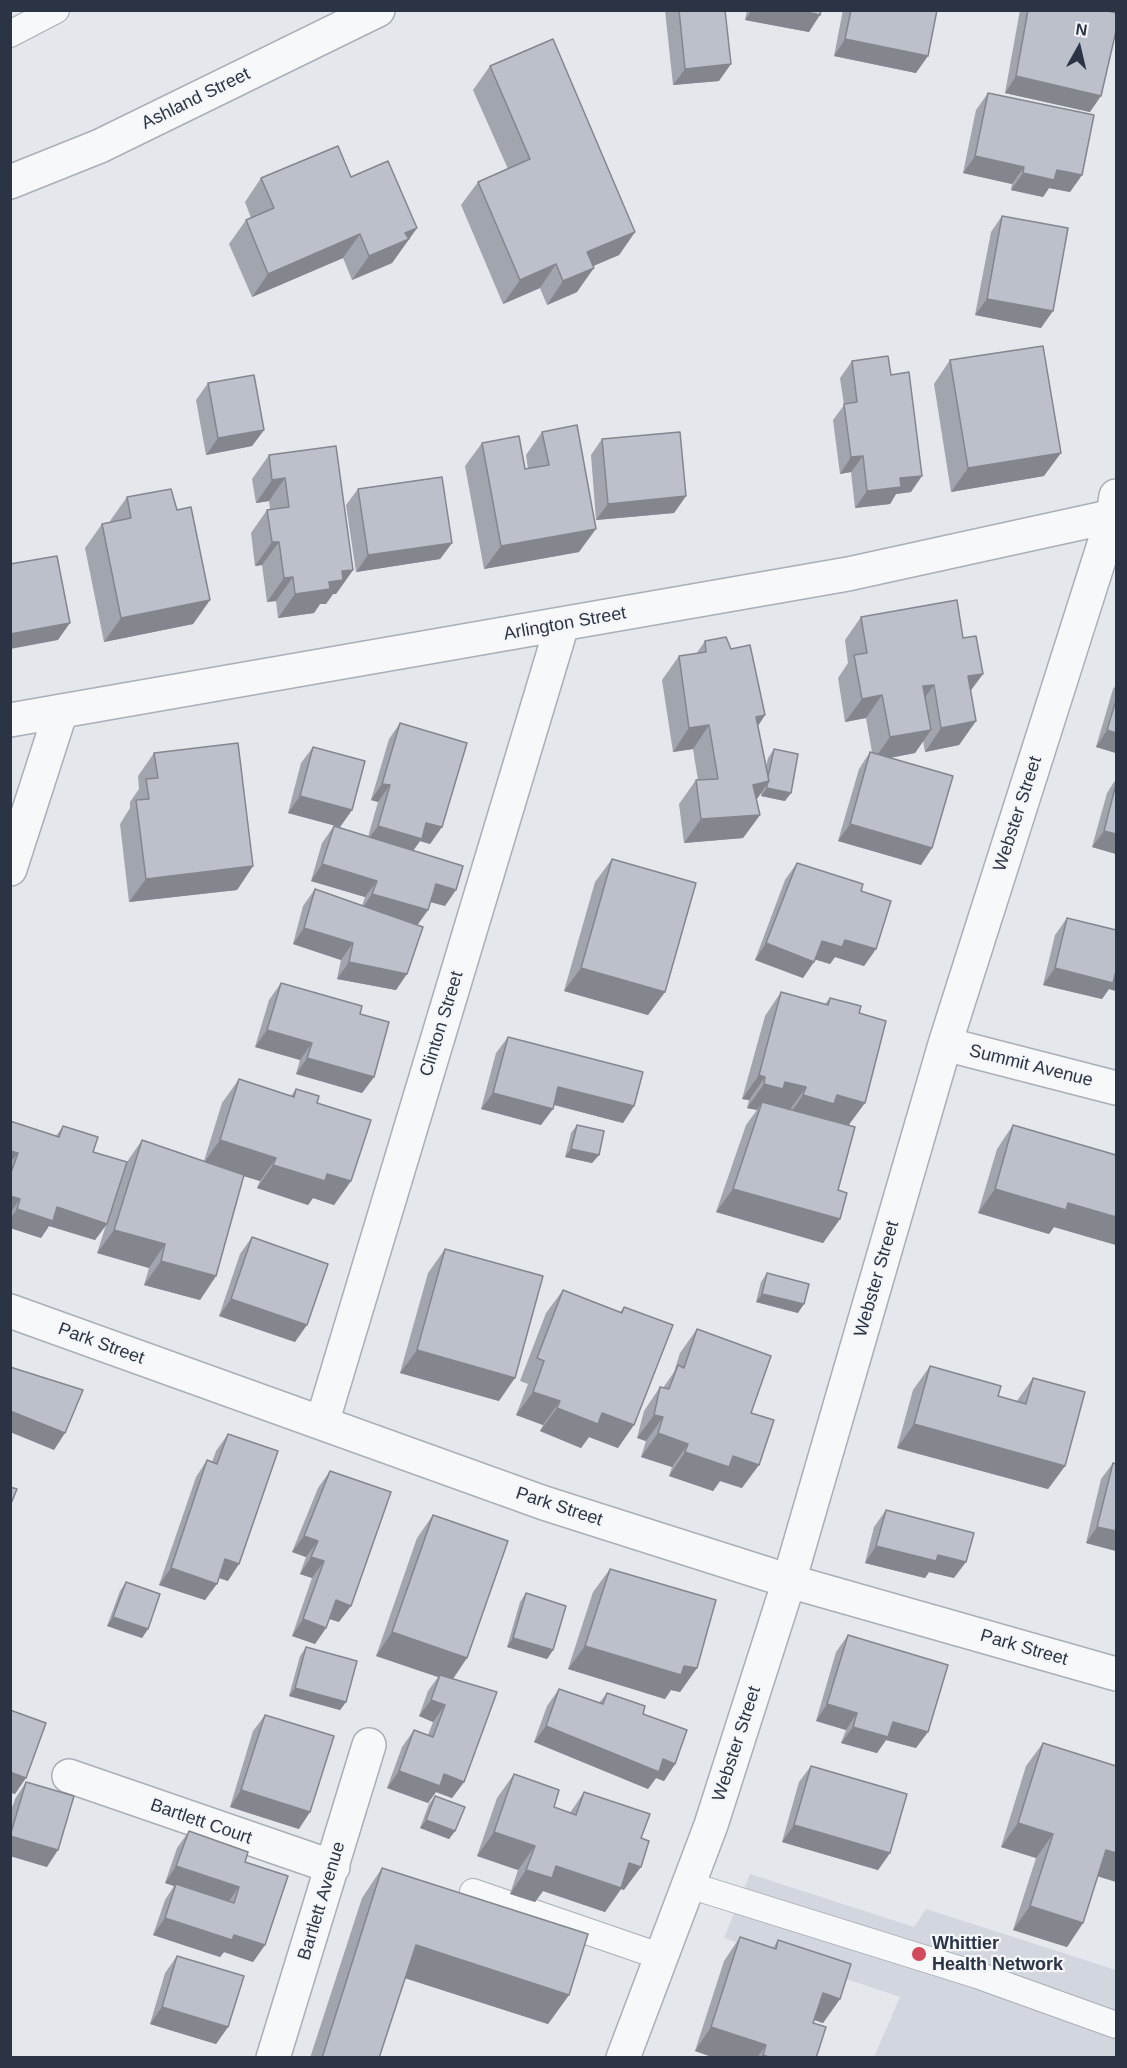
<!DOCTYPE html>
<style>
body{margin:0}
#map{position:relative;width:1127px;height:2068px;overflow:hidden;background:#e4e7ec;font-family:Helvetica,sans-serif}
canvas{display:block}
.frame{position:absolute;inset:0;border:12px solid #2b3445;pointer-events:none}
.north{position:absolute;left:1049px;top:18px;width:60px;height:60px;-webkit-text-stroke:4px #f4f6f9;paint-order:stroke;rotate:8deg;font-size:16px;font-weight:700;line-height:24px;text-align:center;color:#2b3445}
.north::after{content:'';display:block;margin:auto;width:21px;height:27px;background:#2b3445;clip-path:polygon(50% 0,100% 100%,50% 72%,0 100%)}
</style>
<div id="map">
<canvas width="1127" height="2068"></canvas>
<div class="frame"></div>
<div class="north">N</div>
</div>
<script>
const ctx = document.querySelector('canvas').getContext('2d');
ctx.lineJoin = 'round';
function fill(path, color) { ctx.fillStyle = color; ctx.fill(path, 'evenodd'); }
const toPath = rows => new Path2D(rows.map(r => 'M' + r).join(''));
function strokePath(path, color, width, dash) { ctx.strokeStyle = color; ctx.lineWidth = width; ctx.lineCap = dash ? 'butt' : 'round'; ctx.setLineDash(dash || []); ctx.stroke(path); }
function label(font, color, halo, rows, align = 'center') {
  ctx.font = font + ' Helvetica,sans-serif'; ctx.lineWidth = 4.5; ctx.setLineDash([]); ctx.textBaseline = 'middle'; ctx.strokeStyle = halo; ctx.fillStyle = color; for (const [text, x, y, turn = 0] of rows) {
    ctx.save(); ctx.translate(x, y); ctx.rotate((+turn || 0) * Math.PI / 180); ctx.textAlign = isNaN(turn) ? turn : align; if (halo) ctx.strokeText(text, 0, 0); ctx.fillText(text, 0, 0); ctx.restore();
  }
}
const built = toPath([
 [750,1874,914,1927,926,1909,1116,1970,1116,2057,874,2057,900,1997,724,1938]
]);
const service = toPath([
 [10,34,56,10],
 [689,1885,977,1975,1116,2025],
 [473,1892,662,1957]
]);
const minor = toPath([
 [10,182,100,146,378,10],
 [10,720,848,574,1113,516,1116,517],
 [10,869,61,711],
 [945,1044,1116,1088],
 [10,1311,544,1503,789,1581,1116,1674],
 [322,1423,562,625],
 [69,1776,333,1867],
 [273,2058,369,1745],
 [623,2058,711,1825,789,1581,945,1044,1113,516,1116,496]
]);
const wall = toPath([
 [665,10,725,10,719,81,673,85],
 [747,10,821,10,809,32,745,20],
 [843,10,937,10,916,73,834,56],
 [1020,10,1104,10,1090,112,1005,93],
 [490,66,635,232,619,255,593,266,577,292,547,305,540,288,503,304,461,205,478,182,508,169,473,90],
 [988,93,1082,175,1070,192,1049,188,1043,197,1011,190,1012,184,963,173,976,110],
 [351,177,417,228,392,263,352,280,343,258,252,297,229,244,246,220,251,218,245,202,261,178],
 [1002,216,1041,328,975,315,991,232],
 [950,360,1044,476,951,492,934,384],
 [852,361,891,375,911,492,896,494,890,504,855,508,851,472,840,474,833,420,844,405,840,378],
 [208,383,264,430,252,446,206,455,196,400],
 [542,432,579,552,484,569,465,466,482,443,525,469,528,469,526,455],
 [602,439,686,496,674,513,596,520,591,455],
 [269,455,353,570,336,594,333,594,326,604,320,604,314,613,278,618,276,601,267,602,262,565,255,566,251,533,267,510,270,509,269,501,256,503,252,479],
 [358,489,452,543,440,559,356,572,346,505],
 [127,497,210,600,193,624,104,642,85,548,102,524,110,522,110,521],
 [861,617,963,638,983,674,970,691,976,721,959,745,925,752,923,741,915,753,890,758,932,848,921,865,838,841,859,769,870,752,872,752,866,718,845,722,838,678,848,663,845,640],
 [705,641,731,649,765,715,758,726,766,766,768,758,774,749,785,801,761,796,761,793,756,800,760,815,743,838,684,843,679,804,696,780,698,780,693,749,673,752,662,680,679,656,696,654],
 [1116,685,1116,753,1096,747,1113,689],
 [400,723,442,827,430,844,420,841,413,851,445,906,430,902,428,910,417,925,396,990,337,979,341,960,293,944,303,906,315,889,362,906,365,897,311,881,322,843,334,826,368,837,378,802,371,800,389,739],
 [313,747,352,810,340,827,288,813,301,763],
 [154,753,253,866,237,890,129,902,120,824,130,808,130,802,139,789,138,776],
 [1116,779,1116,854,1092,847,1107,793],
 [612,859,665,992,648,1015,564,991,595,882],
 [797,863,861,891,876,949,864,966,835,957,830,964,815,959,803,978,755,960,785,880],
 [1067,918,1116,930,1116,991,1109,989,1102,999,1043,985,1055,935],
 [281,983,360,1014,374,1077,362,1093,296,1074,300,1060,255,1047,269,1000],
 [781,992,825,1004,830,998,859,1013,849,1126,838,1190,840,1219,823,1243,716,1212,746,1125,757,1110,747,1108,749,1100,742,1099,765,1016],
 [508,1037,634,1106,623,1123,554,1105,541,1125,481,1109,496,1053],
 [239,1079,291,1096,296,1089,317,1103,351,1181,334,1205,313,1198,308,1205,257,1188,260,1181,244,1176,216,1276,200,1300,144,1285,149,1268,97,1253,106,1225,95,1240,49,1226,41,1238,10,1228,10,1121,56,1136,63,1126,93,1152,127,1162,142,1140,204,1161,222,1103],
 [577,1125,599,1155,592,1163,565,1157,571,1133],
 [1013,1125,1116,1155,1116,1245,1054,1227,1049,1234,978,1213,997,1149],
 [252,1237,295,1342,219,1316,240,1254],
 [445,1249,499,1401,400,1373,428,1273],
 [767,1273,798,1313,756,1302,761,1282],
 [563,1290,620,1312,624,1307,618,1448,589,1437,581,1448,540,1431,543,1425,516,1415,528,1384,520,1381,546,1313],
 [697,1329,751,1413,742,1488,720,1481,713,1491,669,1476,672,1467,641,1457,646,1441,637,1438,644,1411,660,1387,663,1388,674,1372,680,1353],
 [930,1366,998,1396,1017,1401,1033,1378,1065,1466,1048,1489,897,1448,913,1390],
 [228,1434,228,1581,219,1578,205,1600,159,1585,196,1477,207,1460,212,1462,216,1451],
 [1113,1463,1116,1551,1086,1543,1101,1479],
 [330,1471,339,1622,329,1619,326,1628,315,1644,292,1636,312,1578,300,1574,306,1557,292,1552,318,1488],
 [886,1510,954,1578,929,1572,925,1578,865,1563,874,1527],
 [433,1515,453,1679,464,1782,452,1798,436,1792,428,1803,387,1788,402,1747,414,1730,428,1735,433,1722,419,1716,428,1691,438,1677,376,1656,417,1538],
 [610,1569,697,1668,680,1692,671,1690,665,1699,568,1669,593,1592],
 [126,1582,148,1629,142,1638,107,1626,120,1591],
 [526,1593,553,1650,547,1659,507,1647,520,1602],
 [848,1635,916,1748,886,1740,877,1753,841,1743,846,1730,816,1721,836,1652],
 [306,1647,346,1702,340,1710,289,1696,300,1656],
 [559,1689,599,1703,607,1693,643,1714,675,1764,664,1781,656,1778,648,1789,534,1742,547,1706],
 [265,1715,299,1829,230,1807,253,1731],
 [1043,1743,1098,1876,1083,1923,1067,1947,1013,1930,1036,1858,1001,1847,1026,1766],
 [811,1766,890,1853,878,1870,782,1842,799,1782],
 [514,1774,554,1807,570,1813,584,1792,624,1890,621,1889,605,1912,543,1891,535,1902,510,1894,518,1870,477,1856,497,1798],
 [26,1782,47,1867,10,1856,10,1813,15,1799],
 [435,1796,455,1831,449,1839,420,1828,429,1804],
 [189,1831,245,1862,265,1945,253,1962,224,1952,220,1957,153,1935,165,1900,174,1886,165,1883,177,1848],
 [382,1868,569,1995,548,2024,405,1978,379,2058,310,2058,362,1898],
 [740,1937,773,1948,778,1940,840,1999,823,2023,814,2020,813,2023,816,2058,715,2058,695,2051,724,1961],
 [177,1956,228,2027,216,2044,150,2024,165,1973]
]);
const shadedWall = toPath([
 [752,10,797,10,820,15,809,32,745,20],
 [845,39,928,56,916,73,834,56],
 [731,64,719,81,673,85,685,69],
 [1016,76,1101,96,1090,112,1005,93],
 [975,156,1024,167,1012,184,963,173],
 [1057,170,1082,175,1070,192,1049,188,1043,197,1011,190,1023,173],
 [417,228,392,263,352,280,369,256,405,233],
 [635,232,619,255,570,276,587,252],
 [360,234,343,258,252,297,268,274],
 [556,264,540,288,503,304,520,280],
 [594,268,577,292,547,305,563,281],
 [987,299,1053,311,1041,328,975,315],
 [264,430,252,446,206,455,218,438],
 [1061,453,1044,476,951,492,968,468],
 [863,456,851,472,840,474,851,457],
 [922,476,911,492,896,494,890,504,855,508,867,491,900,478],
 [285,478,269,501,256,503,272,480],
 [686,496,674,513,596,520,608,504],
 [596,529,579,552,484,569,501,546],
 [272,542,279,542,262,565,255,566],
 [452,543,440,559,356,572,368,555],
 [353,570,336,594,333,594,326,604,320,604,314,613,278,618,295,594,329,582,342,571],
 [293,577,276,601,267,602,284,578],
 [210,600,193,624,104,642,121,618],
 [70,623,58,640,10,649,10,634],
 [983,674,966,697,968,676],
 [934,685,917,708,923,686],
 [882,695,866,718,845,722,862,699],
 [765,715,749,739,756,717],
 [976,721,959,745,925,752,941,728],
 [709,725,693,749,673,752,689,728],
 [931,730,915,753,873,761,890,737],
 [1107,730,1116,733,1116,753,1096,747],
 [769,781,753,805,753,785],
 [382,784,390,785,378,802,371,800],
 [767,788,791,793,785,801,761,796],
 [300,796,352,810,340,827,288,813],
 [760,815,743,838,684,843,701,819],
 [426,823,442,827,430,844,420,841,410,855,366,842,378,826],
 [850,824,932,848,921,865,838,841],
 [1104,831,1116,834,1116,854,1092,847],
 [322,864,377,881,365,897,311,881],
 [253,866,237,890,129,902,146,879],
 [436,884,456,890,445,906,424,900],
 [372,894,428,910,416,927,361,910],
 [304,928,353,943,341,960,293,944],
 [845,940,876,949,864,966,835,957,830,964,810,958,822,941],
 [766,943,814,962,803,978,755,960],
 [349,962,407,974,396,990,337,979],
 [581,968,665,992,648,1015,564,991],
 [1055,968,1116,971,1116,991,1109,989,1102,999,1043,985],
 [267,1030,312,1043,300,1060,255,1047],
 [307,1058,374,1077,362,1093,296,1074],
 [759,1075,765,1077,749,1100,742,1099],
 [785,1082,806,1087,789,1111,762,1102,757,1110,747,1108,764,1084],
 [558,1087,634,1106,623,1123,547,1103],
 [493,1093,553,1109,541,1125,481,1109],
 [803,1095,837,1095,865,1103,848,1126,787,1118],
 [220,1140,276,1158,260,1181,203,1164],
 [571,1149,599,1155,592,1163,565,1157],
 [10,1151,18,1153,10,1163],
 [273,1165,327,1174,351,1181,334,1205,313,1198,308,1205,257,1188],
 [733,1189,840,1219,823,1243,716,1212],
 [995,1189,1068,1203,1116,1217,1116,1245,1054,1227,1049,1234,978,1213],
 [10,1196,20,1199,10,1213],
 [57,1207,107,1224,95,1240,49,1226,41,1238,10,1228,10,1219,17,1209],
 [114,1230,165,1244,149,1268,97,1253],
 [161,1261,216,1276,200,1300,144,1285],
 [762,1294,804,1304,798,1313,756,1302],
 [231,1299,307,1325,295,1342,219,1316],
 [417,1350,515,1378,499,1401,400,1373],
 [533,1392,560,1401,543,1425,516,1415],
 [557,1408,602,1413,634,1425,618,1448,589,1437,581,1448,540,1431],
 [10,1411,65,1433,54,1450,10,1432],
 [654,1415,663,1417,646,1441,637,1438],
 [914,1424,1065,1466,1048,1489,897,1448],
 [658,1433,688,1444,672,1467,641,1457],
 [685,1452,733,1456,759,1465,742,1488,720,1481,713,1491,669,1476],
 [1097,1527,1116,1531,1116,1551,1086,1543],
 [304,1536,318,1541,306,1557,292,1552],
 [876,1546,938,1555,966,1562,954,1578,929,1572,925,1578,865,1563],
 [311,1557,324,1561,312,1578,300,1574],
 [225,1559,239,1564,228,1581,213,1576],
 [171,1568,217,1584,205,1600,159,1585],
 [336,1600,351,1606,339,1622,324,1617],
 [113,1617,148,1629,142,1638,107,1626],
 [303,1619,326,1628,315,1644,292,1636],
 [392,1632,467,1658,451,1682,440,1675,438,1677,376,1656],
 [513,1638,553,1650,547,1659,507,1647],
 [585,1646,684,1666,697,1668,680,1692,671,1690,665,1699,568,1669],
 [295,1688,346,1702,340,1710,289,1696],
 [431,1700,445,1705,433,1722,419,1716],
 [827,1704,857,1713,846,1730,816,1721],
 [893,1722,928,1732,916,1748,886,1740,877,1753,841,1743,853,1727],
 [546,1726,663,1759,675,1764,664,1781,656,1778,648,1789,534,1742],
 [399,1771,444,1774,464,1782,452,1798,436,1792,428,1803,387,1788],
 [10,1772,26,1778,15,1794,10,1793],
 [241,1790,310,1812,299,1829,230,1807],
 [426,1820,455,1831,449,1839,420,1828],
 [1018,1823,1053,1834,1036,1858,1001,1847],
 [794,1825,890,1853,878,1870,782,1842],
 [494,1832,535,1846,518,1870,477,1856],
 [10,1836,58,1850,47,1867,10,1856],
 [1106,1850,1116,1853,1116,1882,1090,1874],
 [629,1863,641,1867,624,1890,621,1889,605,1912,543,1891,535,1902,510,1894,526,1870,556,1866],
 [176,1866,239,1887,227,1904,176,1884,174,1886,165,1883],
 [1030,1906,1083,1923,1067,1947,1013,1930],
 [165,1918,234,1935,265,1945,253,1962,224,1952,220,1957,153,1935],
 [416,1945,569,1995,548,2024,395,1975],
 [823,1993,840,1999,823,2023,806,2017],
 [162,2007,228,2027,216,2044,150,2024],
 [711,2027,766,2045,757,2058,715,2058,695,2051],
 [763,2055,771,2058,761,2058]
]);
const building = toPath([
 [679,10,725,10,731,64,685,69,679,10],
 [797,10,821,10,820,15,797,10],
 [851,10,937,10,928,56,845,39,851,10],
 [1028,10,1104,10,1116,13,1116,31,1101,96,1016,76,1028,10],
 [553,39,635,232,587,252,594,268,563,281,556,264,520,280,478,182,530,159,490,66,553,39],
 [988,93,1094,115,1082,175,1057,170,1054,180,1023,173,1024,167,975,156,988,93],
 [338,146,351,177,388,161,417,228,405,233,409,239,369,256,360,234,268,274,246,220,274,208,261,178,338,146],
 [1002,216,1068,228,1053,311,987,299,1002,216],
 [1043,346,1061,453,968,468,950,360,1043,346],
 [888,356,891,375,909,372,922,476,900,478,901,487,867,491,863,456,851,457,844,404,857,402,852,361,888,356],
 [254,375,264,430,218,438,208,383,254,375],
 [577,425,596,529,501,546,482,443,519,436,525,469,549,465,542,432,577,425],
 [680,432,686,496,608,504,602,439,680,432],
 [336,446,353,570,342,571,343,580,329,582,330,589,295,594,293,577,284,578,279,542,272,542,267,510,289,507,285,478,272,480,269,455,336,446],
 [442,477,452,543,368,555,358,489,442,477],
 [171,489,177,510,191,507,210,600,121,618,102,524,131,518,127,497,171,489],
 [57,556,70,623,10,634,10,564,57,556],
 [957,600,963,638,976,636,983,674,968,676,976,721,941,728,934,685,923,686,931,730,890,737,882,695,862,699,854,655,867,653,861,617,957,600],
 [726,637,731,649,750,645,765,715,756,717,769,781,753,785,760,815,701,819,696,780,718,779,709,725,689,728,679,656,706,652,705,641,726,637],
 [1116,700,1116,733,1107,730,1116,700],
 [400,723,467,743,442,827,426,823,422,839,378,826,390,785,382,784,400,723],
 [238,743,253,866,146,879,136,800,149,799,146,779,158,778,154,753,238,743],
 [313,747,365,761,352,810,300,796,313,747],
 [774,749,798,754,791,793,767,788,767,784,769,781,768,777,774,749],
 [870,752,953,776,932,848,850,824,870,752],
 [1116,784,1116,834,1104,831,1116,784],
 [334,826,463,866,456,890,436,884,428,910,372,894,377,881,322,864,334,826],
 [612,859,696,883,665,992,581,968,612,859],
 [797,863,863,884,861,891,891,901,876,949,845,940,842,947,822,941,814,962,766,943,797,863],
 [315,889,423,927,407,974,349,962,353,943,304,928,315,889],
 [1067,918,1116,930,1116,971,1113,983,1055,968,1067,918],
 [281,983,362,1006,360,1014,389,1022,374,1077,307,1058,312,1043,267,1030,281,983],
 [781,992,828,1005,830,998,861,1006,859,1013,886,1021,865,1103,837,1095,834,1104,803,1095,806,1087,785,1082,783,1089,764,1084,765,1077,759,1075,781,992],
 [508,1037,643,1072,634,1106,558,1087,553,1109,493,1093,508,1037],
 [239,1079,294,1097,296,1089,319,1096,317,1103,371,1120,351,1181,327,1174,325,1181,273,1165,276,1158,220,1140,239,1079],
 [762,1102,855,1127,838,1190,847,1193,840,1219,733,1189,762,1102],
 [10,1121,59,1137,63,1126,98,1137,93,1152,127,1162,107,1224,57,1207,53,1221,17,1209,20,1199,10,1196,10,1175,18,1153,10,1151,10,1121],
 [577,1125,604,1131,599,1155,571,1149,577,1125],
 [1013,1125,1116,1155,1116,1217,1068,1203,1066,1210,995,1189,1013,1125],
 [142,1140,244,1175,216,1276,161,1261,165,1244,114,1230,142,1140],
 [252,1237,328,1264,307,1325,231,1299,252,1237],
 [445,1249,543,1276,515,1378,417,1350,445,1249],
 [767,1273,809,1284,804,1304,762,1294,767,1273],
 [563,1290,622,1313,624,1307,673,1325,634,1425,602,1413,598,1424,557,1408,560,1401,533,1392,544,1361,537,1358,563,1290],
 [697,1329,771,1356,751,1413,774,1420,759,1465,733,1456,729,1467,685,1452,688,1444,658,1433,663,1417,654,1415,660,1387,669,1389,678,1365,684,1368,697,1329],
 [930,1366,1001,1386,998,1396,1026,1404,1033,1378,1085,1392,1065,1466,914,1424,930,1366],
 [10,1367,83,1390,65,1433,10,1411,10,1367],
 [228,1434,278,1451,239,1564,225,1559,217,1584,171,1568,207,1460,217,1464,228,1434],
 [1113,1463,1116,1464,1116,1531,1097,1527,1113,1463],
 [330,1471,391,1492,351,1606,336,1600,326,1628,303,1619,324,1561,311,1557,318,1541,304,1536,330,1471],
 [10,1487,17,1489,10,1506,10,1487],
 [886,1510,974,1533,966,1562,938,1555,936,1561,876,1546,886,1510],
 [433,1515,508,1541,467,1658,392,1632,433,1515],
 [610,1569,716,1600,697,1668,684,1666,681,1675,585,1646,610,1569],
 [126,1582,160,1594,148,1629,113,1617,126,1582],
 [526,1593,566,1606,553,1650,513,1638,526,1593],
 [848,1635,948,1665,928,1732,893,1722,888,1737,853,1727,857,1713,827,1704,848,1635],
 [306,1647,357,1661,346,1702,295,1688,306,1647],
 [440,1675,497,1692,464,1782,444,1774,440,1786,399,1771,414,1730,433,1737,445,1705,431,1700,440,1675],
 [559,1689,603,1704,607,1693,645,1706,643,1714,687,1730,675,1764,663,1759,659,1772,546,1726,559,1689],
 [10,1710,46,1723,26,1778,10,1772,10,1710],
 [265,1715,334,1736,310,1812,241,1790,265,1715],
 [1043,1743,1116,1766,1116,1853,1106,1850,1083,1923,1030,1906,1053,1834,1018,1823,1043,1743],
 [811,1766,907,1794,890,1853,794,1825,811,1766],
 [514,1774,559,1790,554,1807,576,1815,584,1792,650,1814,641,1838,649,1841,641,1867,629,1863,621,1888,556,1866,552,1878,526,1870,535,1846,494,1832,514,1774],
 [26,1782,74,1796,58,1850,10,1836,26,1782],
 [435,1796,465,1807,455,1831,426,1820,435,1796],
 [189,1831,248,1852,245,1862,288,1876,265,1945,234,1935,232,1940,165,1918,176,1884,234,1903,239,1887,176,1866,189,1831],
 [382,1868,588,1934,569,1995,416,1945,379,2058,322,2058,382,1868],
 [740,1937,776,1949,778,1940,851,1964,840,1999,823,1993,813,2023,826,2027,816,2058,771,2058,763,2055,766,2045,711,2027,740,1937],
 [177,1956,244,1976,228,2027,162,2007,177,1956]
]);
const markers = [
 [919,1954,8,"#d1495b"]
];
const streetNames = [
 ["Ashland Street",196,99,-26],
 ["Arlington Street",565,624,-10],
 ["Webster Street",1018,814,-72],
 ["Clinton Street",442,1024,-73],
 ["Summit Avenue",1031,1066,14],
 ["Webster Street",877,1279,-74],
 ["Park Street",101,1344,20],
 ["Park Street",559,1507,18],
 ["Park Street",1024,1648,16],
 ["Webster Street",737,1744,-72],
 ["Bartlett Court",201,1822,19],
 ["Bartlett Avenue",322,1901,-73]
];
const poiNames = [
 ["Whittier",932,1944],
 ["Health Network",932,1965]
];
fill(built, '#d2d6de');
strokePath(service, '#a9aeb7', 28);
strokePath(minor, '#a9aeb7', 36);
strokePath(service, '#f7f8fa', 26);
strokePath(minor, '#f7f8fa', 33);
fill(wall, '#a1a5ae');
fill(shadedWall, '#83868d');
fill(building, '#bbc0ca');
strokePath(building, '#83868d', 1.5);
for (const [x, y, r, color] of markers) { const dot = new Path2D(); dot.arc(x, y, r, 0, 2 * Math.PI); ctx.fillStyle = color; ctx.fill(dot); strokePath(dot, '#f4f6f9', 2); }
label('18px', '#2b3445', '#f4f6f9', streetNames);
label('bold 18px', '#2b3445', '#f4f6f9', poiNames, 'left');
</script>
